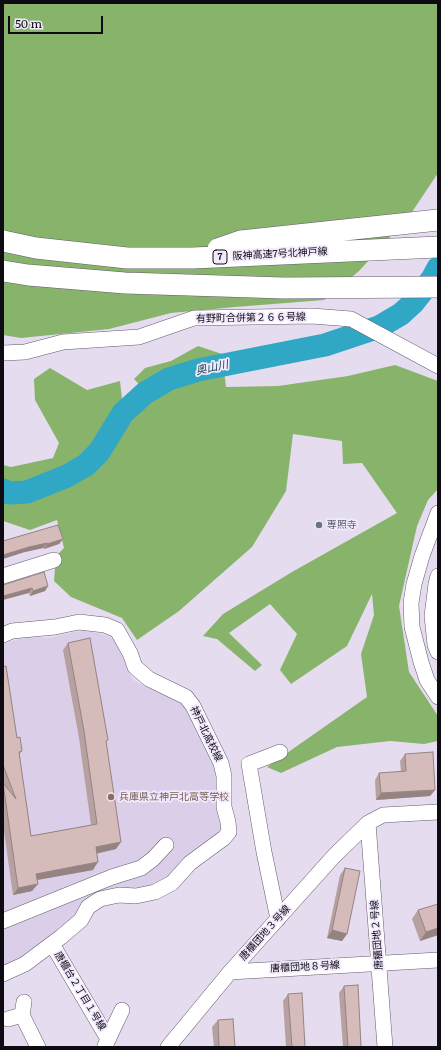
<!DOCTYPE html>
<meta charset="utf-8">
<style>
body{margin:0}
#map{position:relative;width:441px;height:1050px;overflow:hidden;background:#e5dcf0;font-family:Literata,serif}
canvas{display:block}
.frame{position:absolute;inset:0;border:4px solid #0f0b12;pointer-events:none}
.scale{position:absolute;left:8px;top:16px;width:95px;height:18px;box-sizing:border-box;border:2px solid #0f0b12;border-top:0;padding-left:5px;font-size:12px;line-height:14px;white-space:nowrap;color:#0f0b12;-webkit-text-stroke:3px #f2e9fd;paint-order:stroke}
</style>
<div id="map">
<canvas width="441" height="1050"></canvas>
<div class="frame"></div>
<div class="scale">50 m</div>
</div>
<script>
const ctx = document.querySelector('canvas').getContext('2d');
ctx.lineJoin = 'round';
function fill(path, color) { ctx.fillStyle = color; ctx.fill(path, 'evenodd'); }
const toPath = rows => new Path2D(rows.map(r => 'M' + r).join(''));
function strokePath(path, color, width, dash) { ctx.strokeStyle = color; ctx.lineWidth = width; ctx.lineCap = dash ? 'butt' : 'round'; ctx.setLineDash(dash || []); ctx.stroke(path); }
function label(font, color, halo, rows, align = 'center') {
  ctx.font = font + ' Literata,"Noto Sans JP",serif'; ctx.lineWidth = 3.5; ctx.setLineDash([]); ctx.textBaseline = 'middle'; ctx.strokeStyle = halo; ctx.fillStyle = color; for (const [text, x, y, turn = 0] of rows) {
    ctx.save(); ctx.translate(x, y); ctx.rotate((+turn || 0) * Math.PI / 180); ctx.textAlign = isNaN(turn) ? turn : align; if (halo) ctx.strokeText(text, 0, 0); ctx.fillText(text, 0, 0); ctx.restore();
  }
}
const built = toPath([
 [87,630,108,636,115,640,129,673,133,680,142,685,184,702,218,769,227,828,169,882,78,913,41,947,3,969,3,644,25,637,50,638,74,632]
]);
const forest = toPath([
 [3,3,438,3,438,173,410,215,359,271,324,300,235,307,171,313,109,329,21,338,3,335],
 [198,346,222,354,226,387,278,386,348,376,395,365,438,381,438,489,428,500,417,526,399,606,409,672,438,716,438,741,424,744,390,741,337,747,281,773,267,767,367,697,361,654,374,615,372,594,347,646,291,684,280,670,297,634,270,604,229,633,262,665,255,671,217,639,203,636,223,614,292,572,397,513,362,463,343,464,342,441,293,434,286,491,252,547,179,611,137,640,122,618,71,597,54,581,56,556,64,548,57,520,30,530,3,521,3,465,11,467,53,458,59,443,35,400,34,379,50,368,87,390,120,381,122,399,139,411,150,396,134,379,145,368,171,361]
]);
const river = toPath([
 [3,490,9,493,27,492,67,476,86,465,99,452,123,413,145,393,169,379,198,370,325,345,379,327,401,314,413,303,432,279,438,268]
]);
const minor = toPath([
 [3,353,25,352,63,342,139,337,194,318,312,316,351,319,438,366],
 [438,513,422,556,414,584,411,603,412,627,421,662,427,680,438,697],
 [3,576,54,560],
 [438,576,436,584,432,616,435,645,438,652],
 [3,635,12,631,55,627,79,622,105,625,117,630,130,653,135,667,149,679,186,697,193,706,221,763,224,776,224,807,228,822,229,832,224,838,190,863,172,883,155,892,136,896,119,895,100,899,88,907,81,920,61,937,25,964,3,974],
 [368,823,385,1047],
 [278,919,264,852,249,764,280,752],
 [3,921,112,877,141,868,153,859,166,845],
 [52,944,108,1039],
 [230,972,438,960],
 [22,1015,38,1047],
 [8,1019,22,1015,24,1002],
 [105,1046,122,1010],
 [168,1047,230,972,334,856,368,823,383,815,438,812]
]);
const highwayBridge = toPath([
 [3,241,36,248,127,258,193,258,438,247],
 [218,249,241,241,438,220],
 [3,271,28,275,125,283,284,288,438,287]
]);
const wall = toPath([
 [63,539,59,544,44,549,43,548,25,552,3,541],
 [3,585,48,586,45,591,30,596,29,593],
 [68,643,106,743,116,849,97,853,93,870,37,880,32,891,13,895,3,824,3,667,17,738,22,751,19,755,31,836,91,825,79,738,63,650],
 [405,754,435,790,430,796,376,800,375,780,379,773,401,772,400,761],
 [345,868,347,934,342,941,327,938,340,875],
 [418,910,438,935,420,941,412,919],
 [344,986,361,1047,343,1047,339,993],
 [288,994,305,1047,286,1047,283,1001],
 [218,1020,235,1047,214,1047,212,1027]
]);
const shadedWall = toPath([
 [63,539,59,544,44,549,47,544],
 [47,543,43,548,25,552,3,559,3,555,29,547],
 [48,586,45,591,30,596,33,591],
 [32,588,29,593,3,600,3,596],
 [435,790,430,796,376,800,381,793],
 [121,842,116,849,91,855,96,847],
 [98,862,93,870,31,881,36,874],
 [38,884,32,891,13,895,18,888],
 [438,928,438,935,420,941,426,932],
 [332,930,347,934,342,941,327,938]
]);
const building = toPath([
 [58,525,63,539,47,544,47,543,29,547,3,555,3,541,58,525],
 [44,572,48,586,33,591,32,588,3,596,3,585,44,572],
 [90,638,108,740,106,741,121,842,96,847,98,862,36,874,38,884,18,888,3,783,16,799,3,765,3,667,6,666,17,738,20,737,22,751,19,752,31,836,97,824,84,731,68,643,90,638],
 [433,752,435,790,381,793,379,773,406,771,405,754,433,752],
 [345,868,360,871,347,934,332,930,345,868],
 [438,904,438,928,426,932,418,910,438,904],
 [358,985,361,1047,348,1047,344,986,358,985],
 [302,993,305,1047,292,1047,288,994,302,993],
 [233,1019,235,1047,219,1047,218,1020,233,1019]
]);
const markers = [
 [319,525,4,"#6b7280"],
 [111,797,4,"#8d6e63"]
];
const shields = [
 [220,257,14]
];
const shieldNames = [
 ["7",220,257]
];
const streetNames = [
 ["阪神高速7号北神戸線",280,254,-3],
 ["有野町合併第２６６号線",251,318,-1],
 ["神戸北高校線",206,734,64],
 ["唐櫃団地３号線",265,933,-48],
 ["唐櫃団地２号線",377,935,-94],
 ["唐櫃団地８号線",305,967,-3],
 ["唐櫃台２丁目１号線",80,991,59]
];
const worshipNames = [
 ["専照寺",327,525]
];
const educationNames = [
 ["兵庫県立神戸北高等学校",119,797]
];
const waterNames = [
 ["奥山川",212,368,-12]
];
fill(built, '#dbcee9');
fill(forest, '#88b36a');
strokePath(river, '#2fa7c5', 23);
strokePath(minor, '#635b6c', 16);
strokePath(minor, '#fff', 15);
strokePath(highwayBridge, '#635b6c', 22, []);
strokePath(highwayBridge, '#fff', 21);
fill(wall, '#b7a1a0');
fill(shadedWall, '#958382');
fill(building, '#d5bbba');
strokePath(building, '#958382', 1);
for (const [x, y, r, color] of markers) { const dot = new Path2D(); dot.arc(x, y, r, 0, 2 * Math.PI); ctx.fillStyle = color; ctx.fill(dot); strokePath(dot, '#f2e9fd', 1.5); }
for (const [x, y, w] of shields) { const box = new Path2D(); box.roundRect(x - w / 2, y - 7, w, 14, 3); ctx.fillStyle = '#f2e9fd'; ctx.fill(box); strokePath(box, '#0f0b12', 1); }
label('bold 9px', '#0f0b12', null, shieldNames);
label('10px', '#0f0b12', '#f2e9fd', streetNames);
label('10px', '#5b616d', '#f2e9fd', worshipNames, 'left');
label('10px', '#785e54', '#f2e9fd', educationNames, 'left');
label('italic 11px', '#114451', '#f2e9fd', waterNames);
</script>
